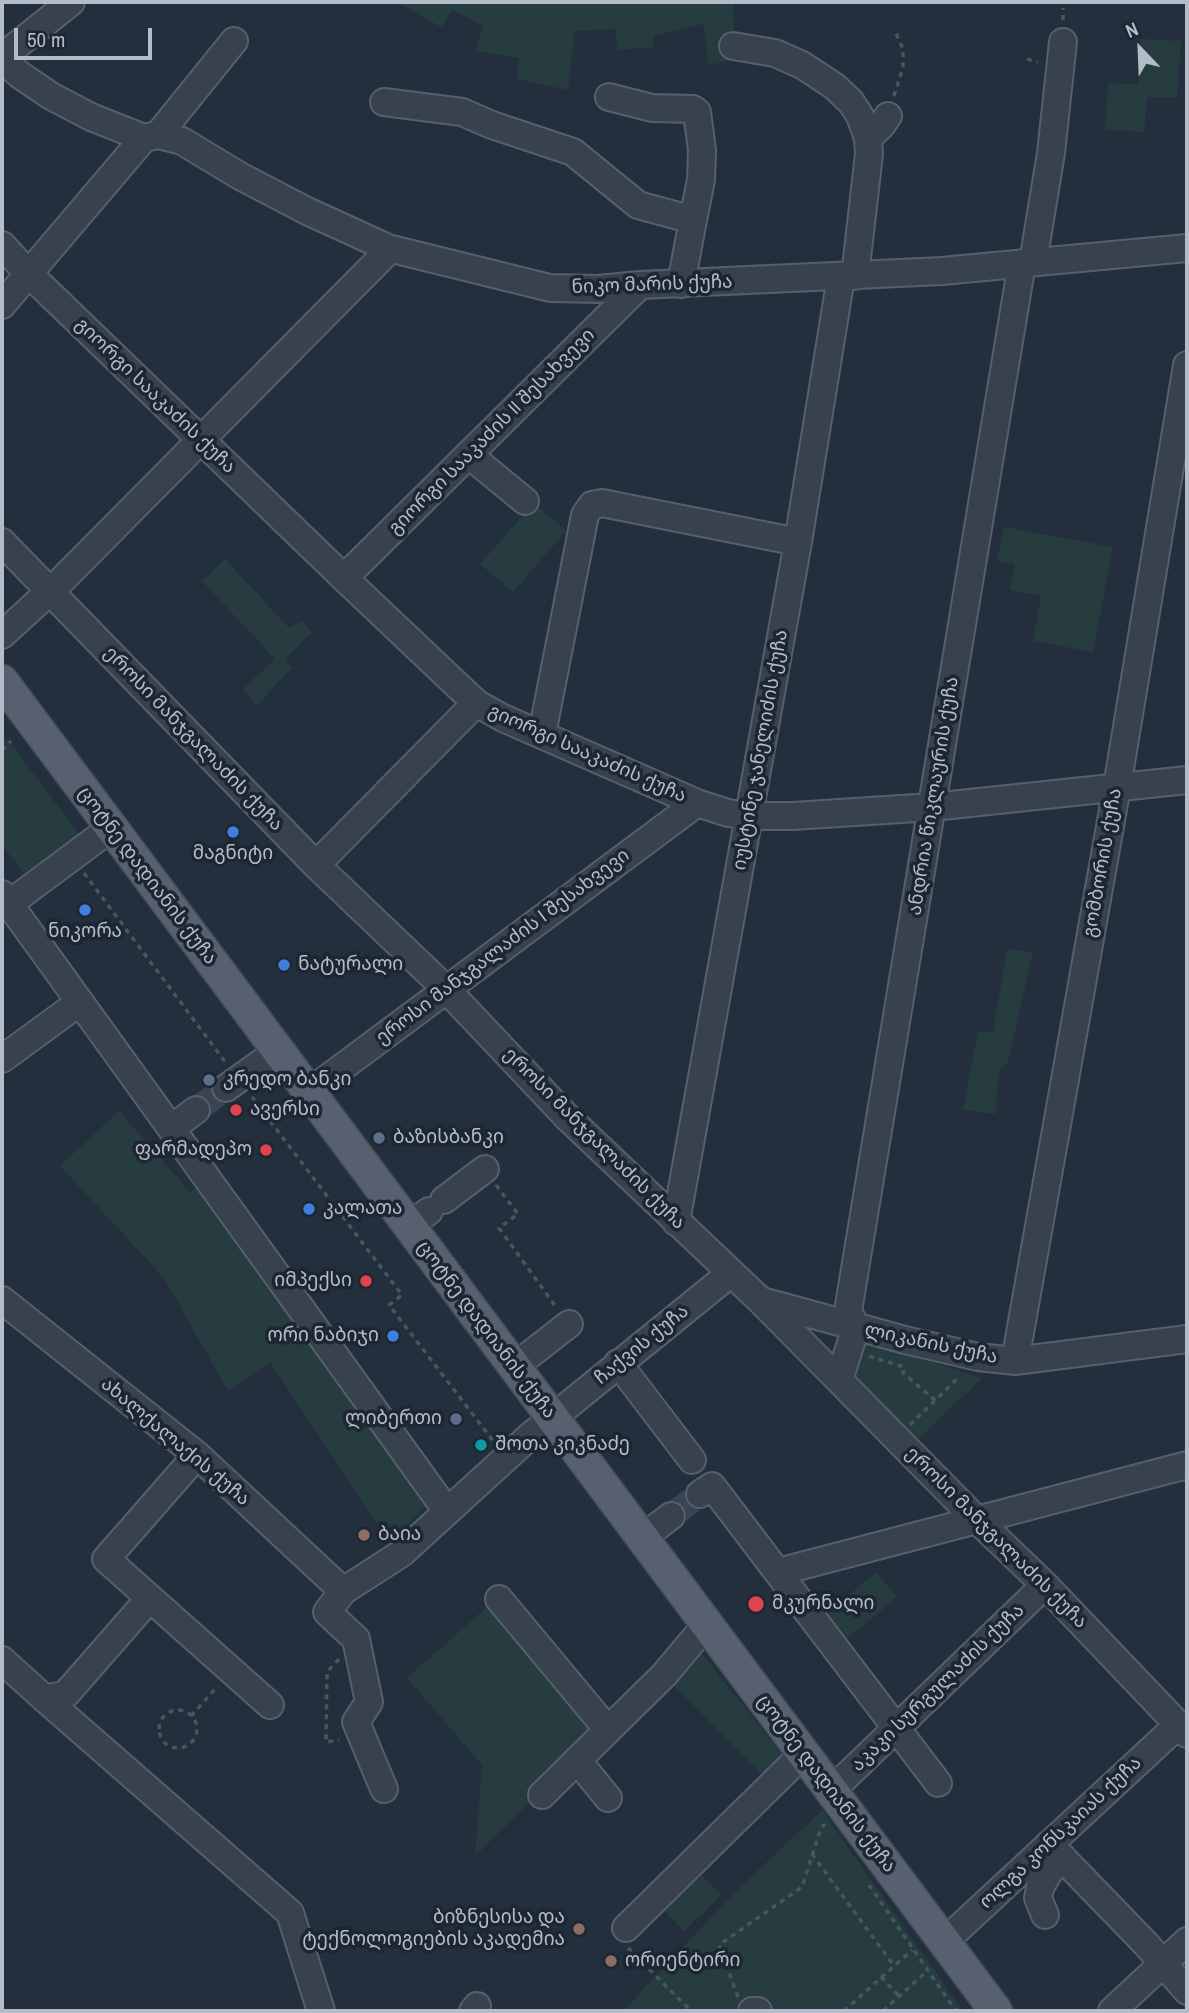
<!DOCTYPE html>
<meta charset="utf-8">
<style>
body{margin:0}
#map{position:relative;width:1189px;height:2013px;overflow:hidden;background:#242f3e;font-family:"Archivo Narrow",sans-serif}
canvas{display:block}
.frame{position:absolute;inset:0;border:4px solid #b4bcc9;pointer-events:none}
.north{position:absolute;left:1105px;top:14px;width:70px;height:70px;-webkit-text-stroke:5px #1d2633;paint-order:stroke;rotate:337deg;font-size:19px;font-weight:700;line-height:28px;text-align:center;color:#b4bcc9}
.north::after{content:'';display:block;margin:auto;width:24px;height:32px;background:#b4bcc9;clip-path:polygon(50% 0,100% 100%,50% 72%,0 100%)}
.scale{position:absolute;left:14px;top:28px;width:138px;height:32px;box-sizing:border-box;border:4px solid #b4bcc9;border-top:0;padding-left:9px;font-size:21px;line-height:24px;white-space:nowrap;color:#b4bcc9;-webkit-text-stroke:5px #1d2633;paint-order:stroke}
</style>
<div id="map">
<canvas width="1189" height="2013"></canvas>
<div class="frame"></div>
<div class="north">N</div>
<div class="scale">50 m</div>
</div>
<script>
const ctx = document.querySelector('canvas').getContext('2d');
ctx.lineJoin = 'round';
function fill(path, color) { ctx.fillStyle = color; ctx.fill(path, 'evenodd'); }
const toPath = rows => new Path2D(rows.map(r => 'M' + r).join(''));
function strokePath(path, color, width, dash) { ctx.strokeStyle = color; ctx.lineWidth = width; ctx.lineCap = dash ? 'butt' : 'round'; ctx.setLineDash(dash || []); ctx.stroke(path); }
function label(font, color, halo, rows, align = 'center') {
  ctx.font = font + ' "Archivo Narrow","Noto Sans Georgian",sans-serif'; ctx.lineWidth = 7; ctx.setLineDash([]); ctx.textBaseline = 'middle'; ctx.strokeStyle = halo; ctx.fillStyle = color; for (const [text, x, y, turn = 0] of rows) {
    ctx.save(); ctx.translate(x, y); ctx.rotate((+turn || 0) * Math.PI / 180); ctx.textAlign = isNaN(turn) ? turn : align; if (halo) ctx.strokeText(text, 0, 0); ctx.fillText(text, 0, 0); ctx.restore();
  }
}
const green = toPath([
 [396,2,733,2,735,59,709,65,703,24,653,36,654,47,617,50,616,29,575,31,568,90,517,79,519,58,475,51,483,26,453,10,441,27],
 [1141,39,1181,41,1177,98,1147,97,1144,132,1105,130,1108,83,1138,84],
 [534,503,566,531,513,592,480,564],
 [1004,527,1113,547,1093,652,1033,641,1041,596,1010,590,1015,564,997,561],
 [225,559,289,628,302,621,313,632,286,658,292,668,257,705,243,689,275,659,202,581],
 [2,732,85,842,31,882,2,845],
 [1007,949,1033,952,1008,1062,1000,1068,995,1114,963,1110,978,1031,993,1032],
 [119,1111,190,1192,204,1182,433,1500,389,1541,270,1362,228,1391,164,1278,60,1166],
 [860,1339,982,1378,912,1445,848,1379],
 [876,1572,897,1597,848,1638,827,1614],
 [496,1599,604,1729,475,1856,482,1765,407,1678],
 [701,1652,793,1769,774,1787,667,1679],
 [822,1810,963,2011,783,2011,781,2009,778,2011,623,2011,732,1895],
 [702,1875,721,1895,684,1931,664,1911]
]);
const minorTunnel = toPath([
 [196,1110,226,1088],
 [671,1516,700,1494]
]);
const path = toPath([
 [1063,20,1063,8],
 [1027,59,1038,62],
 [894,96,903,67,903,49,895,31],
 [2,750,11,741],
 [84,873,226,1063],
 [252,1097,402,1295,389,1305,494,1442],
 [496,1185,518,1214,499,1228,556,1307],
 [869,1356,904,1367,903,1373,936,1401],
 [910,1425,960,1376],
 [339,1659,327,1672,326,1742,339,1740],
 '159 1729a19 19 0 1 1 38 0a19 19 0 1 1-38 0Z',
 [191,1716,218,1686],
 [812,1854,894,1966],
 [869,1885,956,2011],
 [628,1948,691,2011],
 [881,1977,899,1996],
 [738,1997,719,1945,802,1887,821,1828,825,1824],
 [844,2011,912,1950],
 [883,2011,927,1971]
]);
const minor = toPath([
 [733,46,775,53,802,65,834,86,851,102,860,116,868,138,869,154,855,276],
 [2,57,71,2],
 [2,59,20,75,51,96,91,117,144,138,158,135,182,141,240,176,307,211,388,248,550,288,598,289,640,285,942,271,1187,248],
 [609,97,652,108,693,109,697,112,702,150,701,180,693,220],
 [384,102,462,112,492,125,573,152,638,205,693,220,681,284],
 [158,135,234,41],
 [868,138,881,126,888,116],
 [2,245,28,273,344,578,476,703,503,718,697,803,728,813,749,816,793,816,932,807,1187,780],
 [1033,262,1051,153,1063,42],
 [2,305,144,138],
 [469,455,525,501],
 [2,542,316,865,446,989,567,1117,761,1301,976,1519,1045,1585,1187,1734],
 [344,578,640,285],
 [2,635,61,581,390,249],
 [542,734,585,515,592,505,602,503,798,542],
 [316,865,476,703],
 [2,894,447,1511],
 [9,904,111,828],
 [2,1059,80,1002],
 [226,1088,278,1051],
 [309,1092,697,803],
 [172,1128,196,1110],
 [444,1200,485,1169],
 [676,1222,798,542,841,277],
 [409,1226,429,1211],
 [2,1300,197,1455,343,1591],
 [762,1301,905,1340,978,1357,1015,1361,1187,1339],
 [856,1327,848,1311,1022,263],
 [1015,1361,1117,787,1187,365],
 [618,1363,692,1460],
 [514,1367,569,1324],
 [839,1380,856,1327],
 [197,1455,106,1559,270,1705],
 [700,1494,712,1486,938,1783],
 [642,1538,671,1516],
 [778,1572,1187,1465],
 [499,1599,608,1730],
 [2,1660,45,1699,66,1694,150,1598],
 [45,1699,290,1913,321,2011],
 [577,1760,608,1798],
 [384,1789,356,1722,369,1702,356,1639,327,1612,343,1591,402,1553,529,1437,731,1273],
 [831,1791,1045,1585],
 [542,1795,664,1675,707,1624],
 [1049,1844,1146,1944,1187,1991],
 [1045,1915,1038,1898,1040,1888,1049,1872,1063,1858],
 [626,1928,803,1754],
 [944,1942,1178,1725],
 [473,2011,477,2006],
 [752,2011,758,2011],
 [1112,2011,1187,1941]
]);
const major = toPath([
 [2,681,996,2011]
]);
const markers = [
 [233,832,7,"#3f7fe0"],
 [85,910,7,"#3f7fe0"],
 [284,965,7,"#3f7fe0"],
 [209,1080,7,"#5c6f8a"],
 [236,1110,7,"#e0444e"],
 [379,1138,7,"#5c6f8a"],
 [266,1150,7,"#e0444e"],
 [309,1209,7,"#3f7fe0"],
 [366,1281,7,"#e0444e"],
 [393,1336,7,"#3f7fe0"],
 [456,1419,7,"#5c6f8a"],
 [481,1445,7,"#0f9aa8"],
 [364,1535,7,"#8d6e63"],
 [756,1604,9,"#e0444e"],
 [579,1929,7,"#8d6e63"],
 [611,1961,7,"#8d6e63"]
];
const streetNames = [
 ["ნიკო მარის ქუჩა",652,285,-2],
 ["გიორგი სააკაძის ქუჩა",155,396,44],
 ["გიორგი სააკაძის II შესახვევი",492,432,-45],
 ["ეროსი მანჯგალაძის ქუჩა",193,739,46],
 ["იუსტინე ჯანელიძის ქუჩა",761,750,-80],
 ["გიორგი სააკაძის ქუჩა",587,754,24],
 ["ანდრია წიკლაურის ქუჩა",934,796,-81],
 ["გომბორის ქუჩა",1103,863,-80],
 ["ცოტნე დადიანის ქუჩა",147,876,53],
 ["ეროსი მანჯგალაძის I შესახვევი",503,947,-37],
 ["ეროსი მანჯგალაძის ქუჩა",594,1139,45],
 ["ცოტნე დადიანის ქუჩა",486,1330,53],
 ["ლიკანის ქუჩა",931,1344,12],
 ["ჩაქვის ქუჩა",642,1345,-39],
 ["ახალქალაქის ქუჩა",175,1442,40],
 ["ეროსი მანჯგალაძის ქუჩა",996,1538,45],
 ["აკაკი სურგულაძის ქუჩა",938,1688,-44],
 ["ცოტნე დადიანის ქუჩა",826,1784,53],
 ["ოლგა კონსკაიას ქუჩა",1061,1833,-43]
];
const poiNames = [
 ["მაგნიტი",233,854,"center"],
 ["ნიკორა",85,932,"center"],
 ["ნატურალი",298,965],
 ["კრედო ბანკი",223,1080],
 ["ავერსი",250,1110],
 ["ბაზისბანკი",393,1138],
 ["ფარმადეპო",252,1150,"right"],
 ["კალათა",323,1209],
 ["იმპექსი",352,1281,"right"],
 ["ორი ნაბიჯი",379,1336,"right"],
 ["ლიბერთი",442,1419,"right"],
 ["შოთა კიკნაძე",495,1445],
 ["ბაია",378,1535],
 ["მკურნალი",772,1604],
 ["ბიზნესისა და",565,1918,"right"],
 ["ტექნოლოგიების აკადემია",565,1940,"right"],
 ["ორიენტირი",625,1961]
];
fill(green, '#263c3f');
strokePath(minorTunnel, '#3a4453', 26, [26, 13]);
strokePath(minor, '#565f6c', 30);
strokePath(major, '#414a57', 35);
strokePath(path, '#44595c', 3.5, [5, 5]);
strokePath(minor, '#38414e', 26);
strokePath(major, '#56606e', 32);
for (const [x, y, r, color] of markers) { const dot = new Path2D(); dot.arc(x, y, r, 0, 2 * Math.PI); ctx.fillStyle = color; ctx.fill(dot); strokePath(dot, '#1d2633', 2.5); }
label('19px', '#b4bcc9', '#1d2633', streetNames);
label('19px', '#b4bcc9', '#1d2633', poiNames, 'left');
</script>
